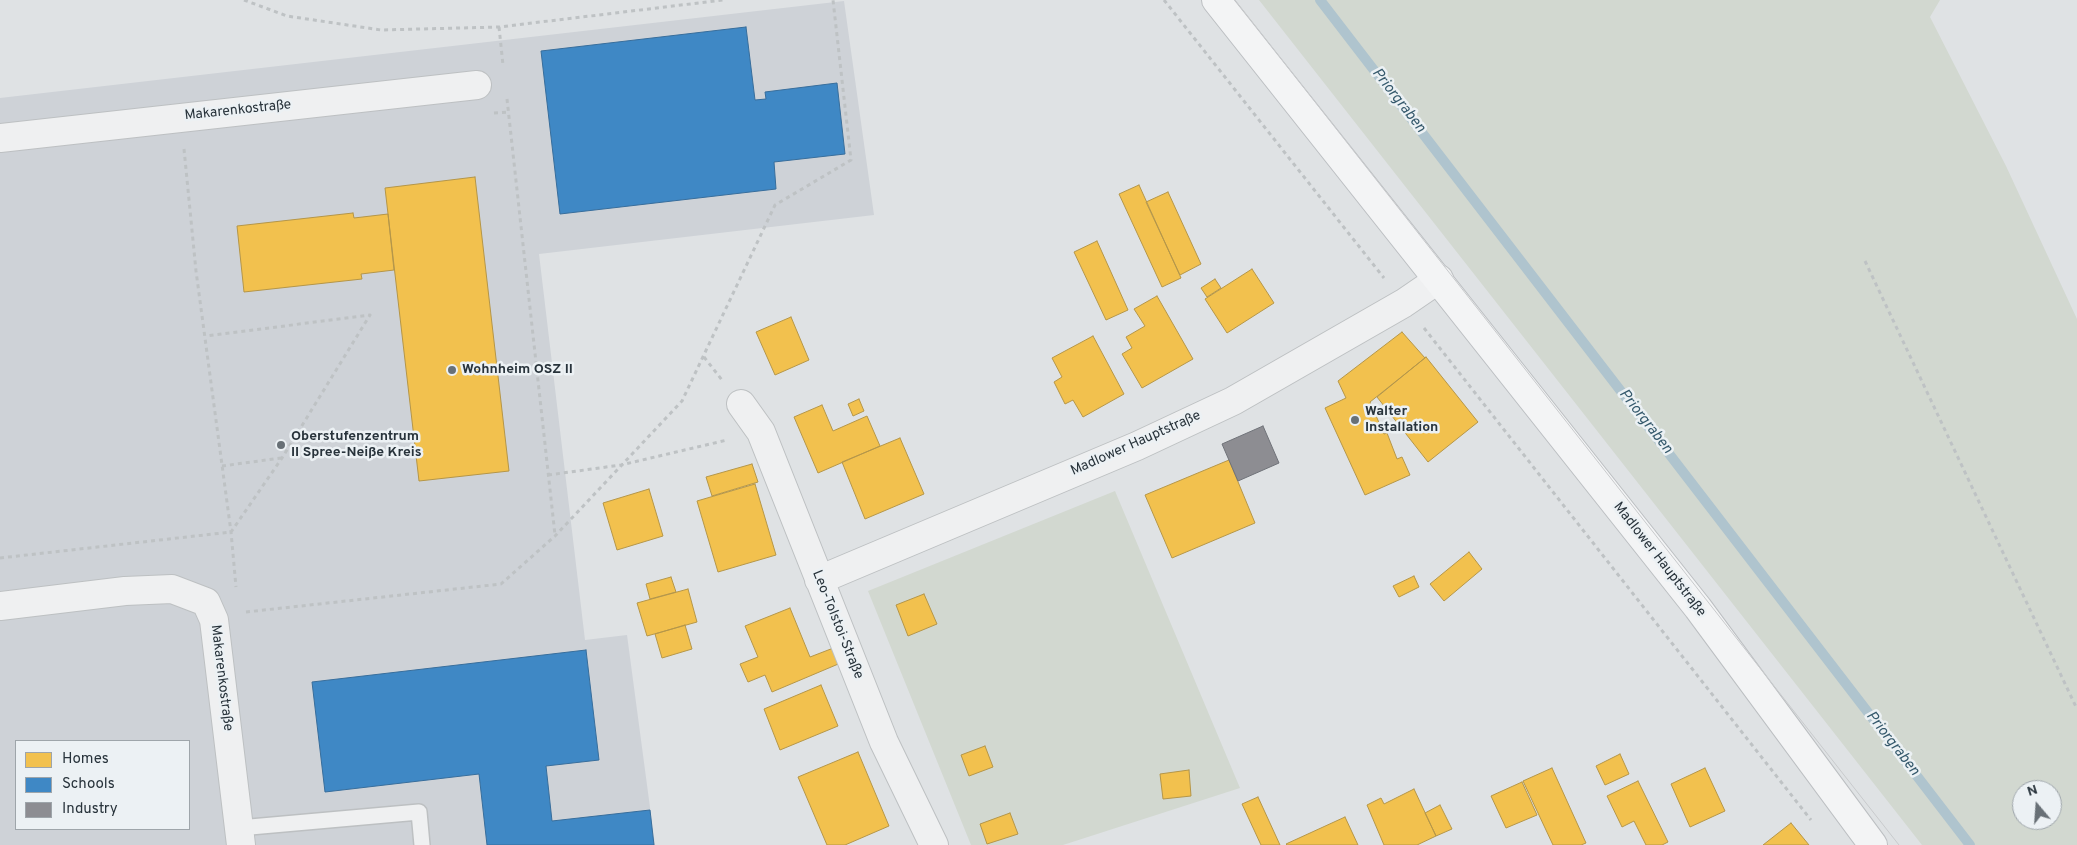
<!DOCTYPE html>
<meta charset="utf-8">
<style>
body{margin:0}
#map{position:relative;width:2077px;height:845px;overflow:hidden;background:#dfe2e4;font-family:Overpass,sans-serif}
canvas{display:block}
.legend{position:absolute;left:15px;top:740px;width:175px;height:90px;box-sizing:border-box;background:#ecf1f4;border:1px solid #9ea5aa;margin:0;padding:6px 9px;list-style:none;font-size:15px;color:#28333b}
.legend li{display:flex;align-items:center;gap:10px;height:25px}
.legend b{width:25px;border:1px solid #9ea5aa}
.north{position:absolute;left:2012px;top:780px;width:50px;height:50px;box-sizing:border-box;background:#ecf1f4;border:1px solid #9ea5aa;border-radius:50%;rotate:342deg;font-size:14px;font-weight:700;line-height:20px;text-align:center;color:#28333b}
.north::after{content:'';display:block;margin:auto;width:18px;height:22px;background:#687076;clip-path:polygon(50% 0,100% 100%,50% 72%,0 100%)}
</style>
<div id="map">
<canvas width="2077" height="845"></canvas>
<ul class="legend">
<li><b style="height:14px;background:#f2c14e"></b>Homes</li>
<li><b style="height:14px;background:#3f88c5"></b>Schools</li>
<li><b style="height:14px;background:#8d8d92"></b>Industry</li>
</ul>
<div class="north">N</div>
</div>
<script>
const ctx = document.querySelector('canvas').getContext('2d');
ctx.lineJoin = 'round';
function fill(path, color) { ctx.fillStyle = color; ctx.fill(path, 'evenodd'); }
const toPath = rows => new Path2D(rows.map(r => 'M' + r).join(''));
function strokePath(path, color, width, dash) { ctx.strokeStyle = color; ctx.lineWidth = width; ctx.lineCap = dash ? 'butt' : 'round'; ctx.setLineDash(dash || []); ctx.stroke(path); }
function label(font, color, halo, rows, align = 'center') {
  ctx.font = font + ' Overpass,sans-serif'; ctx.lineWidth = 5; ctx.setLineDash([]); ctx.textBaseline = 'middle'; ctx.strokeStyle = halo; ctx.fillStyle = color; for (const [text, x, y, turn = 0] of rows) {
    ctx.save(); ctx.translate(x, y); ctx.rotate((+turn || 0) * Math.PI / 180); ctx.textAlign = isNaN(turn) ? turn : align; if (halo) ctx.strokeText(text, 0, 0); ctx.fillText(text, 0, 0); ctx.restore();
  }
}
const built = toPath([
 [844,1,874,215,539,254,585,640,627,635,655,845,0,845,0,98],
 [16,741,189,741,189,829,16,829]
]);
const green = toPath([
 [1259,0,1940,0,1930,17,2006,166,2077,319,2077,845,1922,845],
 [2022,790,2052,790,2052,820,2022,820],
 [1115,491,1240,788,1063,845,971,845,868,591]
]);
const homes = toPath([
 [475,177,509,471,419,481,385,188,475,177],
 [1139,185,1181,278,1162,287,1119,194,1139,185],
 [1168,192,1201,264,1180,275,1146,202,1168,192],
 [353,213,354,218,388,214,394,270,361,274,362,279,244,292,237,226,353,213],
 [1097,241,1128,310,1106,320,1074,252,1097,241],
 [1252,269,1274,303,1227,333,1205,299,1252,269],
 [1215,279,1221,288,1207,297,1201,288,1215,279],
 [1157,296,1193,359,1142,388,1122,354,1132,348,1126,337,1145,326,1134,309,1157,296],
 [791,317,809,360,775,375,756,332,791,317],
 [1402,332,1425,358,1370,402,1384,434,1387,433,1397,459,1402,457,1410,475,1365,495,1325,408,1346,398,1338,381,1402,332],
 [1093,336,1124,394,1083,417,1073,400,1065,404,1054,382,1062,377,1052,358,1093,336],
 [1426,357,1478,422,1428,462,1377,397,1426,357],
 [859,399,864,411,853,416,848,404,859,399],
 [822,405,833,431,867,416,880,446,818,473,794,417,822,405],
 [900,438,924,494,865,519,842,462,900,438],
 [1229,460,1255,523,1172,558,1145,495,1229,460],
 [752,464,758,482,712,496,706,477,752,464],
 [755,484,776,555,718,572,697,501,755,484],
 [649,489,663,536,617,550,603,503,649,489],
 [1469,552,1482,569,1444,601,1430,584,1469,552],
 [1414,576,1419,587,1399,597,1393,586,1414,576],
 [671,577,676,592,650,599,646,584,671,577],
 [688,589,697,622,647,636,637,603,688,589],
 [924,594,937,624,908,636,896,605,924,594],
 [790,608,810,657,836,647,843,662,772,692,765,675,748,682,740,664,758,657,745,626,790,608],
 [685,625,692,649,662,658,655,634,685,625],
 [821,685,838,726,780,750,764,709,821,685],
 [985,746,993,767,969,776,961,755,985,746],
 [858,752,889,826,845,845,827,845,798,777,858,752],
 [1620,754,1629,774,1605,785,1596,766,1620,754],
 [1552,768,1586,843,1581,845,1553,845,1523,781,1552,768],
 [1705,768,1725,811,1690,827,1671,784,1705,768],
 [1189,770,1191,796,1163,799,1160,774,1189,770],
 [1638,781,1668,842,1662,845,1646,845,1634,821,1622,827,1607,796,1638,781],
 [1522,782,1537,815,1506,828,1491,796,1522,782],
 [1414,789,1436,836,1417,845,1384,845,1367,805,1381,798,1384,804,1414,789],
 [1258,797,1280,845,1261,845,1242,804,1258,797],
 [1440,805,1452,829,1436,836,1425,813,1440,805],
 [1010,813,1018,834,987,844,980,824,1010,813],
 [1345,817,1358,845,1287,845,1286,844,1345,817],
 [1791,823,1809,845,1763,845,1791,823]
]);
const schools = toPath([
 [746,27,755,100,766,99,765,92,837,83,845,154,774,162,776,189,560,214,541,51,746,27],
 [586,650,599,760,546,766,552,821,650,810,654,845,487,845,479,774,325,792,312,682,586,650]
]);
const industry = toPath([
 [1263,426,1279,463,1238,481,1222,444,1263,426]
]);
const stream = toPath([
 [1320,0,1970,845]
]);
const path = toPath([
 [244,0,287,16,381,30,499,27,723,0],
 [1164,0,1384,278],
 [499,27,503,65],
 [507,99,555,535],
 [494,113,508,112],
 [184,149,196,271,231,532,236,587],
 [1865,261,2077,709],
 [1424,328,1811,820],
 [704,357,722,380],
 [222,466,281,458],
 [548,475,621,465,727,440],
 [0,558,231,532,282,458,370,315,206,336],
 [246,612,501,584,555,536,682,401,775,205,851,160,833,0]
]);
const service = toPath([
 [239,828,419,812,422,845]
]);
const minor = toPath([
 [0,138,477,85],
 [741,404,761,432,884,742,934,845],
 [819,580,1137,446,1233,401,1404,303,1439,279],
 [0,606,125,591,172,589,206,602,214,620,241,845]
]);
const primary = toPath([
 [1216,0,1698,608,1873,845]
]);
const tram = toPath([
 [1235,0,1899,845]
]);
const markers = [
 [452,370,5,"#687076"],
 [1355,420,5,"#687076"],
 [281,445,5,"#687076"]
];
const streetNames = [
 ["Makarenkostraße",238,111,-6],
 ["Madlower Hauptstraße",1136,444,-24],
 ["Madlower Hauptstraße",1659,560,52],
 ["Leo-Tolstoi-Straße",837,625,68],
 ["Makarenkostraße",221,678,83]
];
const poiNames = [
 ["Wohnheim OSZ II",462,370],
 ["Walter",1365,412],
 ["Installation",1365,428],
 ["Oberstufenzentrum",291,437],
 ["II Spree-Neiße Kreis",291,453]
];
const waterNames = [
 ["Priorgraben",1398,101,52],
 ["Priorgraben",1645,422,52],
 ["Priorgraben",1892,744,52]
];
fill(built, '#ced2d7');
fill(green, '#d2d8d0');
fill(homes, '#f2c14e');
strokePath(homes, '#b59648', 1);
fill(schools, '#3f88c5');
strokePath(schools, '#386e9c', 1);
fill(industry, '#8d8d92');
strokePath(industry, '#6f7278', 1);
strokePath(stream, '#afc4ce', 10);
strokePath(service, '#bdc0c2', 18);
strokePath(minor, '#bdc0c2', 30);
strokePath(primary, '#bcbfc2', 30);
strokePath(path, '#bec2c4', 3, [4, 4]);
strokePath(service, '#eff0f1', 15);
strokePath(minor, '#eff0f1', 28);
strokePath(primary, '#f3f4f5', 28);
strokePath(tram, '#c8cacc', 1);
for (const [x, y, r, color] of markers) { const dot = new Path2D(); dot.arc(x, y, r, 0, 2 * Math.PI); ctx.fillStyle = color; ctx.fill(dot); strokePath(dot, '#ecf1f4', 2); }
label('14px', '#28333b', '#ecf1f4', streetNames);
label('bold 14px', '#28333b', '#ecf1f4', poiNames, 'left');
label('italic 15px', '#35596c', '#ecf1f4', waterNames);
</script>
